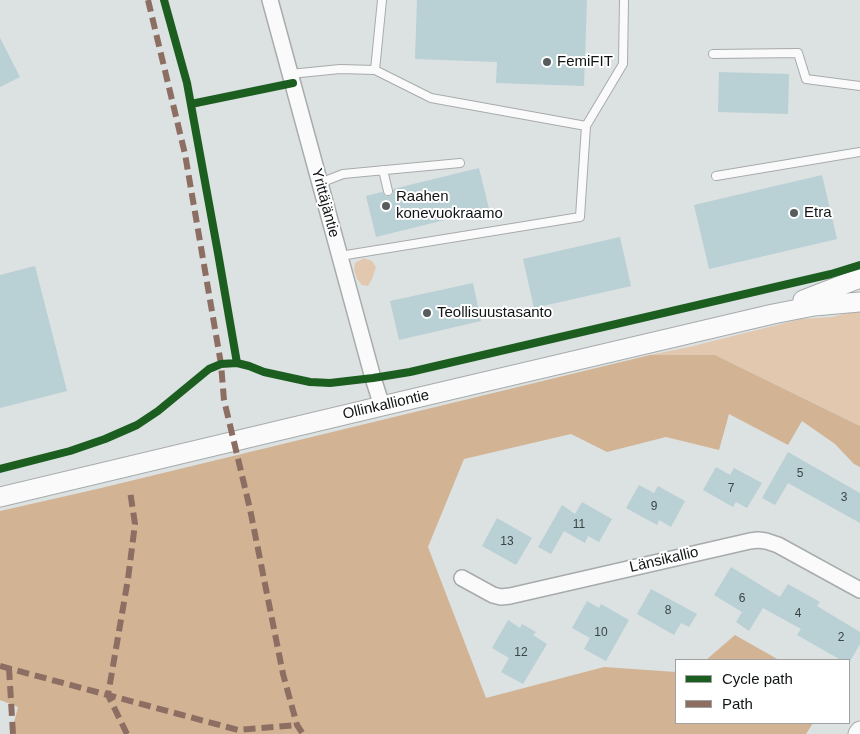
<!DOCTYPE html>
<meta charset="utf-8">
<style>
body{margin:0}
#map{position:relative;width:860px;height:734px;overflow:hidden;background:#dce1e2;font-family:Arial,sans-serif}
canvas{display:block}
.legend{position:absolute;left:675px;top:659px;width:175px;height:65px;box-sizing:border-box;background:#fff;border:1px solid #a0a1a1;margin:0;padding:6px 9px;list-style:none;font-size:15px;color:#111515}
.legend li{display:flex;align-items:center;gap:10px;height:25px}
.legend b{width:25px;border:1px solid #a0a1a1}
</style>
<div id="map">
<canvas width="860" height="734"></canvas>
<ul class="legend">
<li><b style="height:6px;background:#1b5e20"></b>Cycle path</li>
<li><b style="height:6px;background:#8d6e63"></b>Path</li>
</ul>
</div>
<script>
const ctx = document.querySelector('canvas').getContext('2d');
ctx.lineJoin = 'round';
function fill(path, color) { ctx.fillStyle = color; ctx.fill(path, 'evenodd'); }
const toPath = rows => new Path2D(rows.map(r => 'M' + r).join(''));
function strokePath(path, color, width, dash) { ctx.strokeStyle = color; ctx.lineWidth = width; ctx.lineCap = dash ? 'butt' : 'round'; ctx.setLineDash(dash || []); ctx.stroke(path); }
function label(font, color, halo, rows, align = 'center') {
  ctx.font = font + ' Arial,sans-serif'; ctx.lineWidth = 4; ctx.setLineDash([]); ctx.textBaseline = 'middle'; ctx.strokeStyle = halo; ctx.fillStyle = color; for (const [text, x, y, turn = 0] of rows) {
    ctx.save(); ctx.translate(x, y); ctx.rotate((+turn || 0) * Math.PI / 180); ctx.textAlign = isNaN(turn) ? turn : align; if (halo) ctx.strokeText(text, 0, 0); ctx.fillText(text, 0, 0); ctx.restore();
  }
}
const green = toPath([
 [364,258,372,261,376,267,372,279,368,286,362,285,357,279,354,270,355,263],
 [860,310,860,426,715,355,650,355,689,347,801,319,832,317]
]);
const forest = toPath([
 [650,355,715,355,860,426,860,467,854,464,835,444,802,421,788,445,729,414,719,450,666,437,607,452,571,434,464,459,428,547,486,698,604,667,676,672,676,723,813,723,806,734,11,734,18,707,0,700,0,511,97,489],
 [735,635,779,660,706,660]
]);
const building = toPath([
 [417,0,587,0,584,86,496,83,497,62,415,59],
 [0,38,20,77,0,87],
 [719,72,789,74,788,114,718,112],
 [479,168,489,209,376,237,366,196,382,192,386,196,390,196,393,193,393,189],
 [822,175,837,239,709,269,694,205],
 [620,237,631,286,534,308,523,259],
 [35,266,67,391,0,408,0,275],
 [473,283,481,321,399,340,390,301],
 [788,452,860,493,860,523,788,483,775,505,762,498],
 [716,467,730,475,734,468,762,483,747,508,736,502,733,507,703,490],
 [639,485,654,493,658,486,685,501,671,527,659,520,657,525,626,508],
 [582,502,612,519,599,542,588,536,585,543,564,531,551,554,538,547,562,505,575,514],
 [497,518,532,538,516,565,482,546],
 [731,567,780,597,788,584,820,602,817,606,860,632,860,644,849,663,849,660,841,660,797,635,801,629,763,608,749,631,736,622,742,612,714,595],
 [651,589,697,614,689,627,681,623,674,635,637,614],
 [587,601,599,608,601,604,629,620,606,661,584,649,590,638,572,628],
 [508,620,520,628,522,624,536,632,533,635,547,644,523,684,501,672,509,658,492,648]
]);
const service = toPath([
 [713,54,798,53,806,79,860,86],
 [290,74,340,69,375,70,382,0],
 [586,126,623,64,624,0],
 [383,170,388,191],
 [716,176,860,152],
 [320,183,343,174,460,163],
 [340,256,580,217,586,126,431,98,375,70]
]);
const minor = toPath([
 [270,0,373,378,382,406],
 [462,578,493,595,501,597,510,596,750,541,758,540,766,541,778,545,860,590]
]);
const tertiary = toPath([
 [803,300,860,278],
 [0,497,382,406,773,314,814,306,860,302],
 [858,734,860,731]
]);
const quiet = toPath([
 [148,0,185,154,221,364,224,400,250,509,283,674,297,725,303,734],
 [0,666,238,730,297,725],
 [9,668,13,734],
 [127,734,108,695,128,579,135,524,130,491]
]);
const cycleway = toPath([
 [191,104,293,83],
 [237,363,249,366,264,372,310,382,330,383,373,378,410,372,831,274,860,265],
 [0,469,70,451,105,439,137,425,158,411,209,369,221,364,237,363,218,253,187,83,164,0]
]);
const markers = [
 [547,62,5,"#585c5d"],
 [386,206,5,"#585c5d"],
 [794,213,5,"#585c5d"],
 [427,313,5,"#585c5d"]
];
const numberNames = [
 ["5",800,474],
 ["7",731,489],
 ["3",844,498],
 ["9",654,507],
 ["11",579,525],
 ["13",507,542],
 ["6",742,599],
 ["8",668,611],
 ["4",798,614],
 ["10",601,633],
 ["2",841,638],
 ["12",521,653]
];
const poiNames = [
 ["FemiFIT",557,62],
 ["Raahen",396,197],
 ["konevuokraamo",396,214],
 ["Etra",804,213],
 ["Teollisuustasanto",437,313]
];
const streetNames = [
 ["Yrittäjäntie",325,203,75],
 ["Ollinkalliontie",386,405,-13],
 ["Länsikallio",664,560,-13]
];
fill(green, '#e2c8af');
fill(forest, '#d2b494');
fill(building, '#b9d0d5');
strokePath(service, '#a7abac', 10);
strokePath(minor, '#a7abac', 18);
strokePath(tertiary, '#a7abac', 21);
strokePath(service, '#fafafb', 8);
strokePath(minor, '#fafafb', 15);
strokePath(tertiary, '#fafafb', 19);
strokePath(quiet, '#8d6e63', 6, [12, 6]);
strokePath(cycleway, '#1b5e20', 8);
for (const [x, y, r, color] of markers) { const dot = new Path2D(); dot.arc(x, y, r, 0, 2 * Math.PI); ctx.fillStyle = color; ctx.fill(dot); strokePath(dot, '#fff', 2); }
label('12px', '#3b4445', null, numberNames);
label('15px', '#111515', '#fff', poiNames, 'left');
label('15px', '#111515', '#fff', streetNames);
</script>
